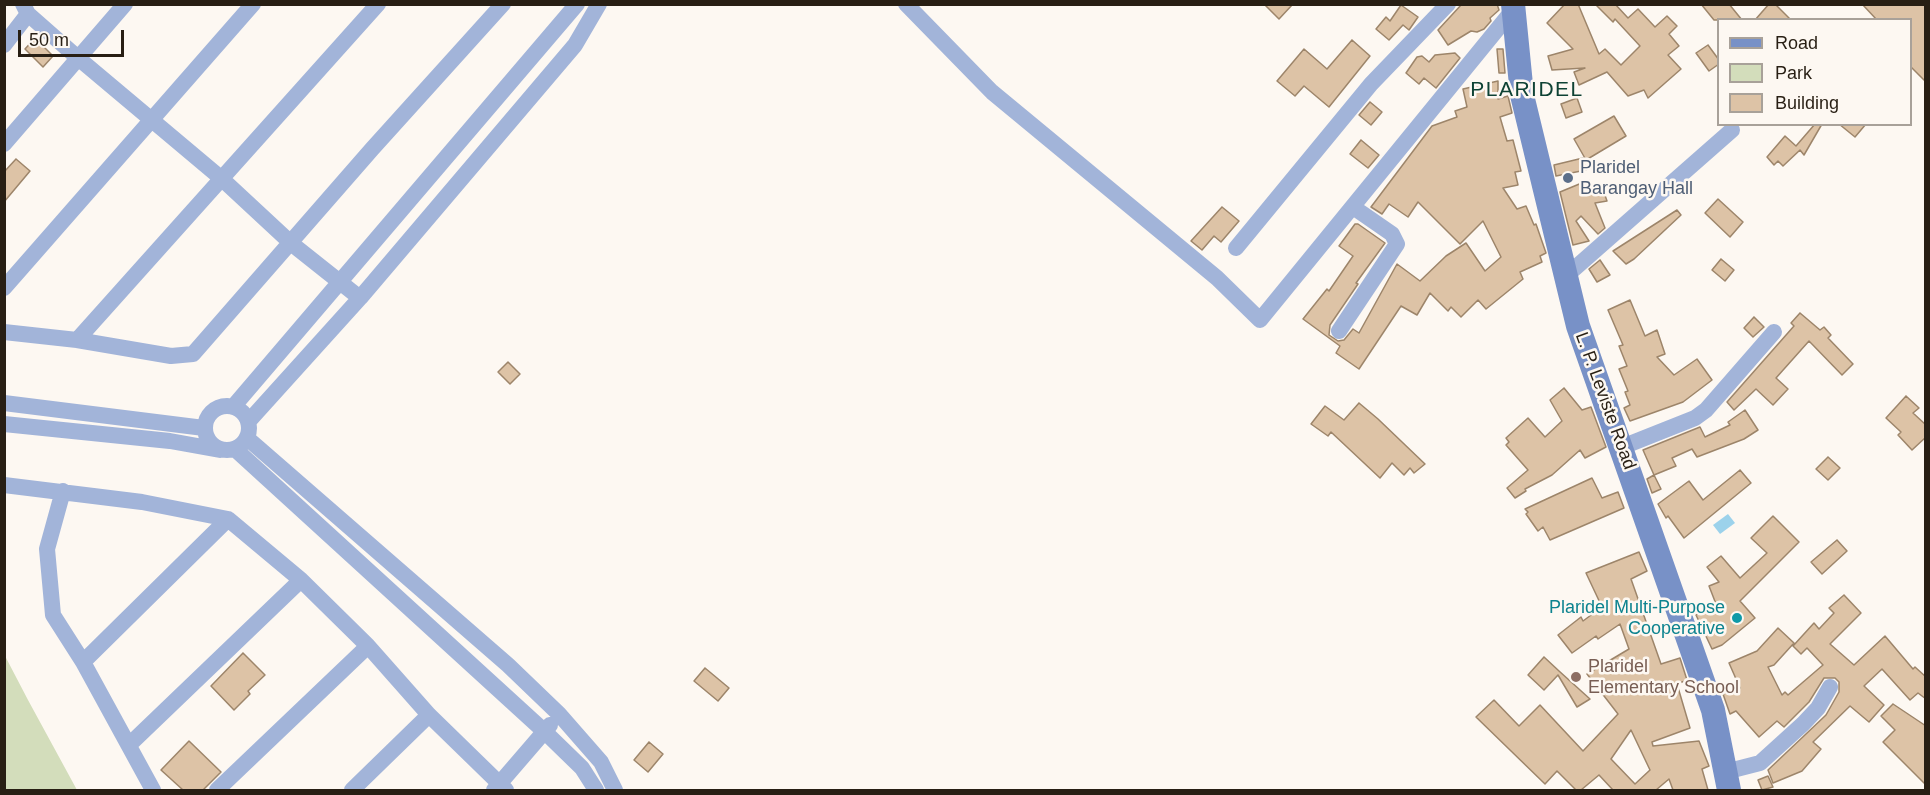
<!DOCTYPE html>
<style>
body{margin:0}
#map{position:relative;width:1930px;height:795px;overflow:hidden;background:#fdf8f2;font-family:Arial,sans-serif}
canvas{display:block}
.frame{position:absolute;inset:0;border:6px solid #281f14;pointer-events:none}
.legend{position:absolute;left:1717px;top:18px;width:195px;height:108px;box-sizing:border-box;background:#fdf8f2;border:2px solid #a8a199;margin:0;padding:8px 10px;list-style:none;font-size:18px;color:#281f14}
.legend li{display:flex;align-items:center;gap:12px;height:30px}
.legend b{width:30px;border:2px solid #a8a199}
.scale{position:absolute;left:18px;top:30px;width:106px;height:27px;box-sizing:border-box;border:3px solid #281f14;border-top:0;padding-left:8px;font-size:18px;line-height:21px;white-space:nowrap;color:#281f14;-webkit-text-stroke:4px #fdf8f2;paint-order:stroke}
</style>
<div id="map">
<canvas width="1930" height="795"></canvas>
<div class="frame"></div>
<ul class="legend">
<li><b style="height:8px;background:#7891c7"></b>Road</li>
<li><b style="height:16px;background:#d3ddbb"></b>Park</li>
<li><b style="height:16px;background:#ddc3a6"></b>Building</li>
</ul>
<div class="scale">50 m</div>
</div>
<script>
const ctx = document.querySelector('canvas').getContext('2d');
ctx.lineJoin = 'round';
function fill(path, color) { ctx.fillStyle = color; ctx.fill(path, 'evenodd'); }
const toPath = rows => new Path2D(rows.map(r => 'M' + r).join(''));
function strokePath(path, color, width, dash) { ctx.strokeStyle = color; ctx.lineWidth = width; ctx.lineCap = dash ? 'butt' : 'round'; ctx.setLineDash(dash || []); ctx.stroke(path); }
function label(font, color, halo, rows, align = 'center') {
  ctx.font = font + ' Arial,sans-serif'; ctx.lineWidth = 5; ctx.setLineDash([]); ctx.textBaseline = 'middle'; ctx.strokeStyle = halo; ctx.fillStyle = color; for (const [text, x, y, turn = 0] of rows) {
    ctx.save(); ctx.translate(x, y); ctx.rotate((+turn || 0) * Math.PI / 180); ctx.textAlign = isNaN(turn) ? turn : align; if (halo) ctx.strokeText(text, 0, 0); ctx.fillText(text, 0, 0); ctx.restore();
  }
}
const green = toPath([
 [4,654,28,700,77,790,5,790]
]);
const water = toPath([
 [1728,514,1735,523,1720,534,1713,525]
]);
const building = toPath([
 [1264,4,1293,4,1279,19,1264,4],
 [1462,4,1497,4,1499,10,1490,18,1491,21,1484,29,1477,32,1471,31,1448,45,1438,30,1462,4],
 [1565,4,1578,4,1599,54,1605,49,1621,65,1640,46,1615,19,1613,22,1595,4,1615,4,1628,18,1638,9,1655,27,1667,16,1677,26,1669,34,1679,46,1668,55,1681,69,1648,98,1644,90,1628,96,1607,72,1579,85,1574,72,1585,68,1552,70,1548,56,1573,49,1547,23,1565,4],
 [1701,4,1729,4,1742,20,1714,20,1701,4],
 [1769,4,1775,4,1791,20,1755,20,1769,4],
 [1862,4,1926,4,1926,82,1911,67,1911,20,1877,20,1862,4],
 [1401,5,1418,17,1409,30,1403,25,1389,40,1376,29,1386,17,1390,21,1401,5],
 [35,38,53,56,43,67,25,49,35,38],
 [1352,40,1370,56,1329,107,1304,86,1295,96,1277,81,1304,49,1327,69,1352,40],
 [1708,45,1719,60,1719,64,1709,71,1696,53,1708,45],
 [1497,49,1503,49,1505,73,1499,73,1497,49],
 [1455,53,1460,58,1436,88,1424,78,1419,84,1406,73,1417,57,1422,56,1429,62,1435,55,1455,53],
 [1498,81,1498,99,1508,96,1512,113,1500,117,1507,141,1513,140,1521,171,1515,172,1518,185,1503,188,1517,209,1526,206,1534,225,1536,224,1546,253,1540,256,1542,262,1520,272,1523,279,1486,309,1478,300,1461,317,1451,307,1448,311,1430,293,1417,315,1401,306,1359,369,1336,353,1340,346,1303,319,1327,289,1329,291,1353,256,1339,246,1355,224,1358,224,1385,243,1356,283,1358,284,1330,325,1329,335,1338,341,1344,340,1353,329,1359,333,1397,264,1420,281,1446,256,1466,243,1485,271,1501,257,1483,221,1460,244,1418,202,1408,217,1389,204,1382,214,1371,207,1432,126,1457,117,1455,111,1467,107,1463,89,1498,81],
 [1577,98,1582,112,1566,118,1561,104,1577,98],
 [1370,102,1382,112,1371,125,1359,115,1370,102],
 [1614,116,1626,136,1586,160,1574,139,1614,116],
 [1815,124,1822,124,1804,155,1800,150,1783,166,1778,161,1774,165,1767,157,1785,136,1796,146,1815,124],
 [1839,124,1866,124,1855,137,1839,124],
 [1361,140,1379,155,1368,168,1350,154,1361,140],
 [1583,158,1586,170,1556,176,1554,165,1583,158],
 [16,159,30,171,4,202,4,172,16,159],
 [1589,180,1591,189,1602,187,1607,201,1595,203,1605,228,1598,234,1581,216,1576,221,1589,241,1573,245,1560,192,1589,180],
 [1718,199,1743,222,1730,237,1705,213,1718,199],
 [1222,207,1239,221,1221,242,1214,236,1202,250,1191,241,1222,207],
 [1677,210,1681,215,1634,259,1626,264,1613,251,1677,210],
 [1721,259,1734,270,1725,281,1712,270,1721,259],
 [1600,260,1610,275,1597,282,1589,269,1600,260],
 [1630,300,1645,336,1657,330,1665,354,1657,357,1674,375,1697,359,1712,380,1683,402,1630,421,1624,408,1630,405,1625,392,1628,391,1619,369,1627,366,1619,346,1623,345,1608,310,1630,300],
 [1800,313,1820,330,1824,327,1831,335,1828,338,1853,364,1842,375,1809,341,1776,378,1788,389,1773,405,1756,389,1734,410,1727,402,1794,326,1791,323,1800,313],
 [1754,317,1764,327,1753,337,1744,328,1754,317],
 [508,362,520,374,510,384,498,372,508,362],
 [1564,388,1582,410,1591,407,1606,447,1585,458,1580,450,1552,475,1525,489,1526,491,1515,498,1507,488,1528,470,1506,445,1509,442,1506,438,1528,418,1545,437,1562,421,1550,400,1564,388],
 [1906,396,1919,408,1913,413,1926,425,1926,437,1912,450,1898,435,1901,432,1886,418,1906,396],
 [1359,403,1378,419,1425,464,1414,473,1410,468,1404,475,1392,463,1380,478,1331,432,1328,436,1311,424,1325,406,1344,420,1359,403],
 [1745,410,1758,430,1744,439,1697,457,1692,449,1672,458,1676,466,1654,475,1643,450,1700,427,1705,437,1730,425,1728,422,1745,410],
 [1828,457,1840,468,1828,480,1816,469,1828,457],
 [1740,470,1751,483,1684,538,1668,516,1666,518,1658,504,1689,481,1703,500,1740,470],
 [1654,475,1661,489,1652,493,1647,479,1654,475],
 [1592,478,1602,498,1618,492,1624,508,1550,540,1543,527,1538,531,1526,514,1528,512,1525,509,1592,478],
 [1773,516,1799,542,1740,601,1755,618,1722,645,1712,649,1696,615,1716,604,1709,586,1719,582,1707,567,1721,556,1740,578,1767,553,1751,538,1773,516],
 [1837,540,1847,551,1822,574,1811,562,1837,540],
 [1639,552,1647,571,1631,579,1661,664,1680,658,1687,680,1677,684,1690,728,1652,742,1653,746,1699,741,1709,766,1702,769,1708,790,1673,790,1669,779,1656,790,1613,790,1599,775,1581,790,1576,790,1557,771,1545,784,1476,717,1494,700,1519,726,1540,705,1583,751,1618,714,1587,674,1629,649,1620,624,1598,639,1596,636,1572,653,1558,635,1581,617,1583,621,1602,607,1586,573,1639,552],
 [1631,730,1650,770,1635,784,1611,759,1631,730],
 [1844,595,1861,613,1830,644,1854,665,1885,636,1913,669,1915,667,1926,677,1926,699,1918,693,1910,700,1882,669,1864,686,1884,705,1869,722,1850,706,1813,742,1821,749,1802,771,1773,783,1768,770,1826,715,1839,692,1839,682,1835,678,1824,678,1809,702,1784,727,1777,721,1759,737,1736,711,1730,714,1723,694,1740,688,1729,663,1757,651,1778,628,1794,643,1774,665,1768,667,1782,695,1785,692,1788,695,1823,665,1807,648,1801,654,1793,646,1814,623,1819,629,1834,613,1829,608,1844,595],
 [243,653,265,675,248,691,250,694,234,710,211,686,243,653],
 [1544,657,1559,671,1590,699,1577,707,1558,675,1544,690,1528,675,1544,657],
 [705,668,729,688,718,701,694,681,705,668],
 [1893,704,1926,726,1926,785,1883,742,1895,730,1881,716,1893,704],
 [189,741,221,772,203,790,183,790,161,770,189,741],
 [649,742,663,754,648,772,634,760,649,742],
 [1768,776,1773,787,1762,790,1758,780,1768,776]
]);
const minor = toPath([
 [23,4,28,14,78,58,222,179,292,244,360,298],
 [906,4,992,92,1217,278,1260,320,1513,10],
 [4,45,28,14],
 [4,144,125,4],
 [1236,248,1371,84,1448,4],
 [1566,276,1732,130],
 [4,288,253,4],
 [1339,331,1397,244,1392,234,1353,207],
 [4,332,77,340,171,356,193,354,372,149,503,4],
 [77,340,378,4],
 [4,403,204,428],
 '205 428a22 22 0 1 1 44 0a22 22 0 1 1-44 0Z',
 [233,407,577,4],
 [248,422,360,298,575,45,599,4],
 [4,424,170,441,220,450],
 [247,438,508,665,559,714,601,762,615,790],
 [1622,447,1695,418,1706,410,1774,332],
 [235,449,545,732,582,768,596,790],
 [4,485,142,502,228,519,301,580,368,646,429,715,506,790],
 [63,491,47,549,53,615,83,662,153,790],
 [83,662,228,519],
 [129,745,301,580],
 [1725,772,1760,763,1803,724,1818,708,1830,687],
 [217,790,368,646],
 [352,790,429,715],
 [494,790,550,725]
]);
const secondary = toPath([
 [1513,4,1522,95,1578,326,1713,710,1729,790]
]);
const markers = [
 [1568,178,6,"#5c6f8a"],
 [1737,618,6,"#0f9aa8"],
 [1576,677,6,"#8d6e63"]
];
const serviceNames = [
 ["Plaridel",1580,168],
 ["Barangay Hall",1580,189]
];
const streetNames = [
 ["L. P. Leviste Road",1605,401,70]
];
const cultureNames = [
 ["Plaridel Multi-Purpose",1725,608],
 ["Cooperative",1725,629]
];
const educationNames = [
 ["Plaridel",1588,667],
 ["Elementary School",1588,688]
];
const quarterNames = [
 ["PLARIDEL",1527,90]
];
fill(green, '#d3ddbb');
fill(water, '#9cd2eb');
fill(building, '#ddc3a6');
strokePath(building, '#9d856a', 1.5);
strokePath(minor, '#a2b4d9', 16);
strokePath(secondary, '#7891c7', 24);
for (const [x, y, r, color] of markers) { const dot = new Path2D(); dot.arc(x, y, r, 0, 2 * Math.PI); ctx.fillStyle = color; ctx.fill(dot); strokePath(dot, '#fdf8f2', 2); }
label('18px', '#4e5e75', '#fdf8f2', serviceNames, 'left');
label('18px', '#281f14', '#fdf8f2', streetNames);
label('18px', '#0d838f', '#fdf8f2', cultureNames, 'right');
label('18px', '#785e54', '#fdf8f2', educationNames, 'left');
ctx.letterSpacing = '1.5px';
label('21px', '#0e4234', '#fdf8f2', quarterNames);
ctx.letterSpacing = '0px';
</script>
